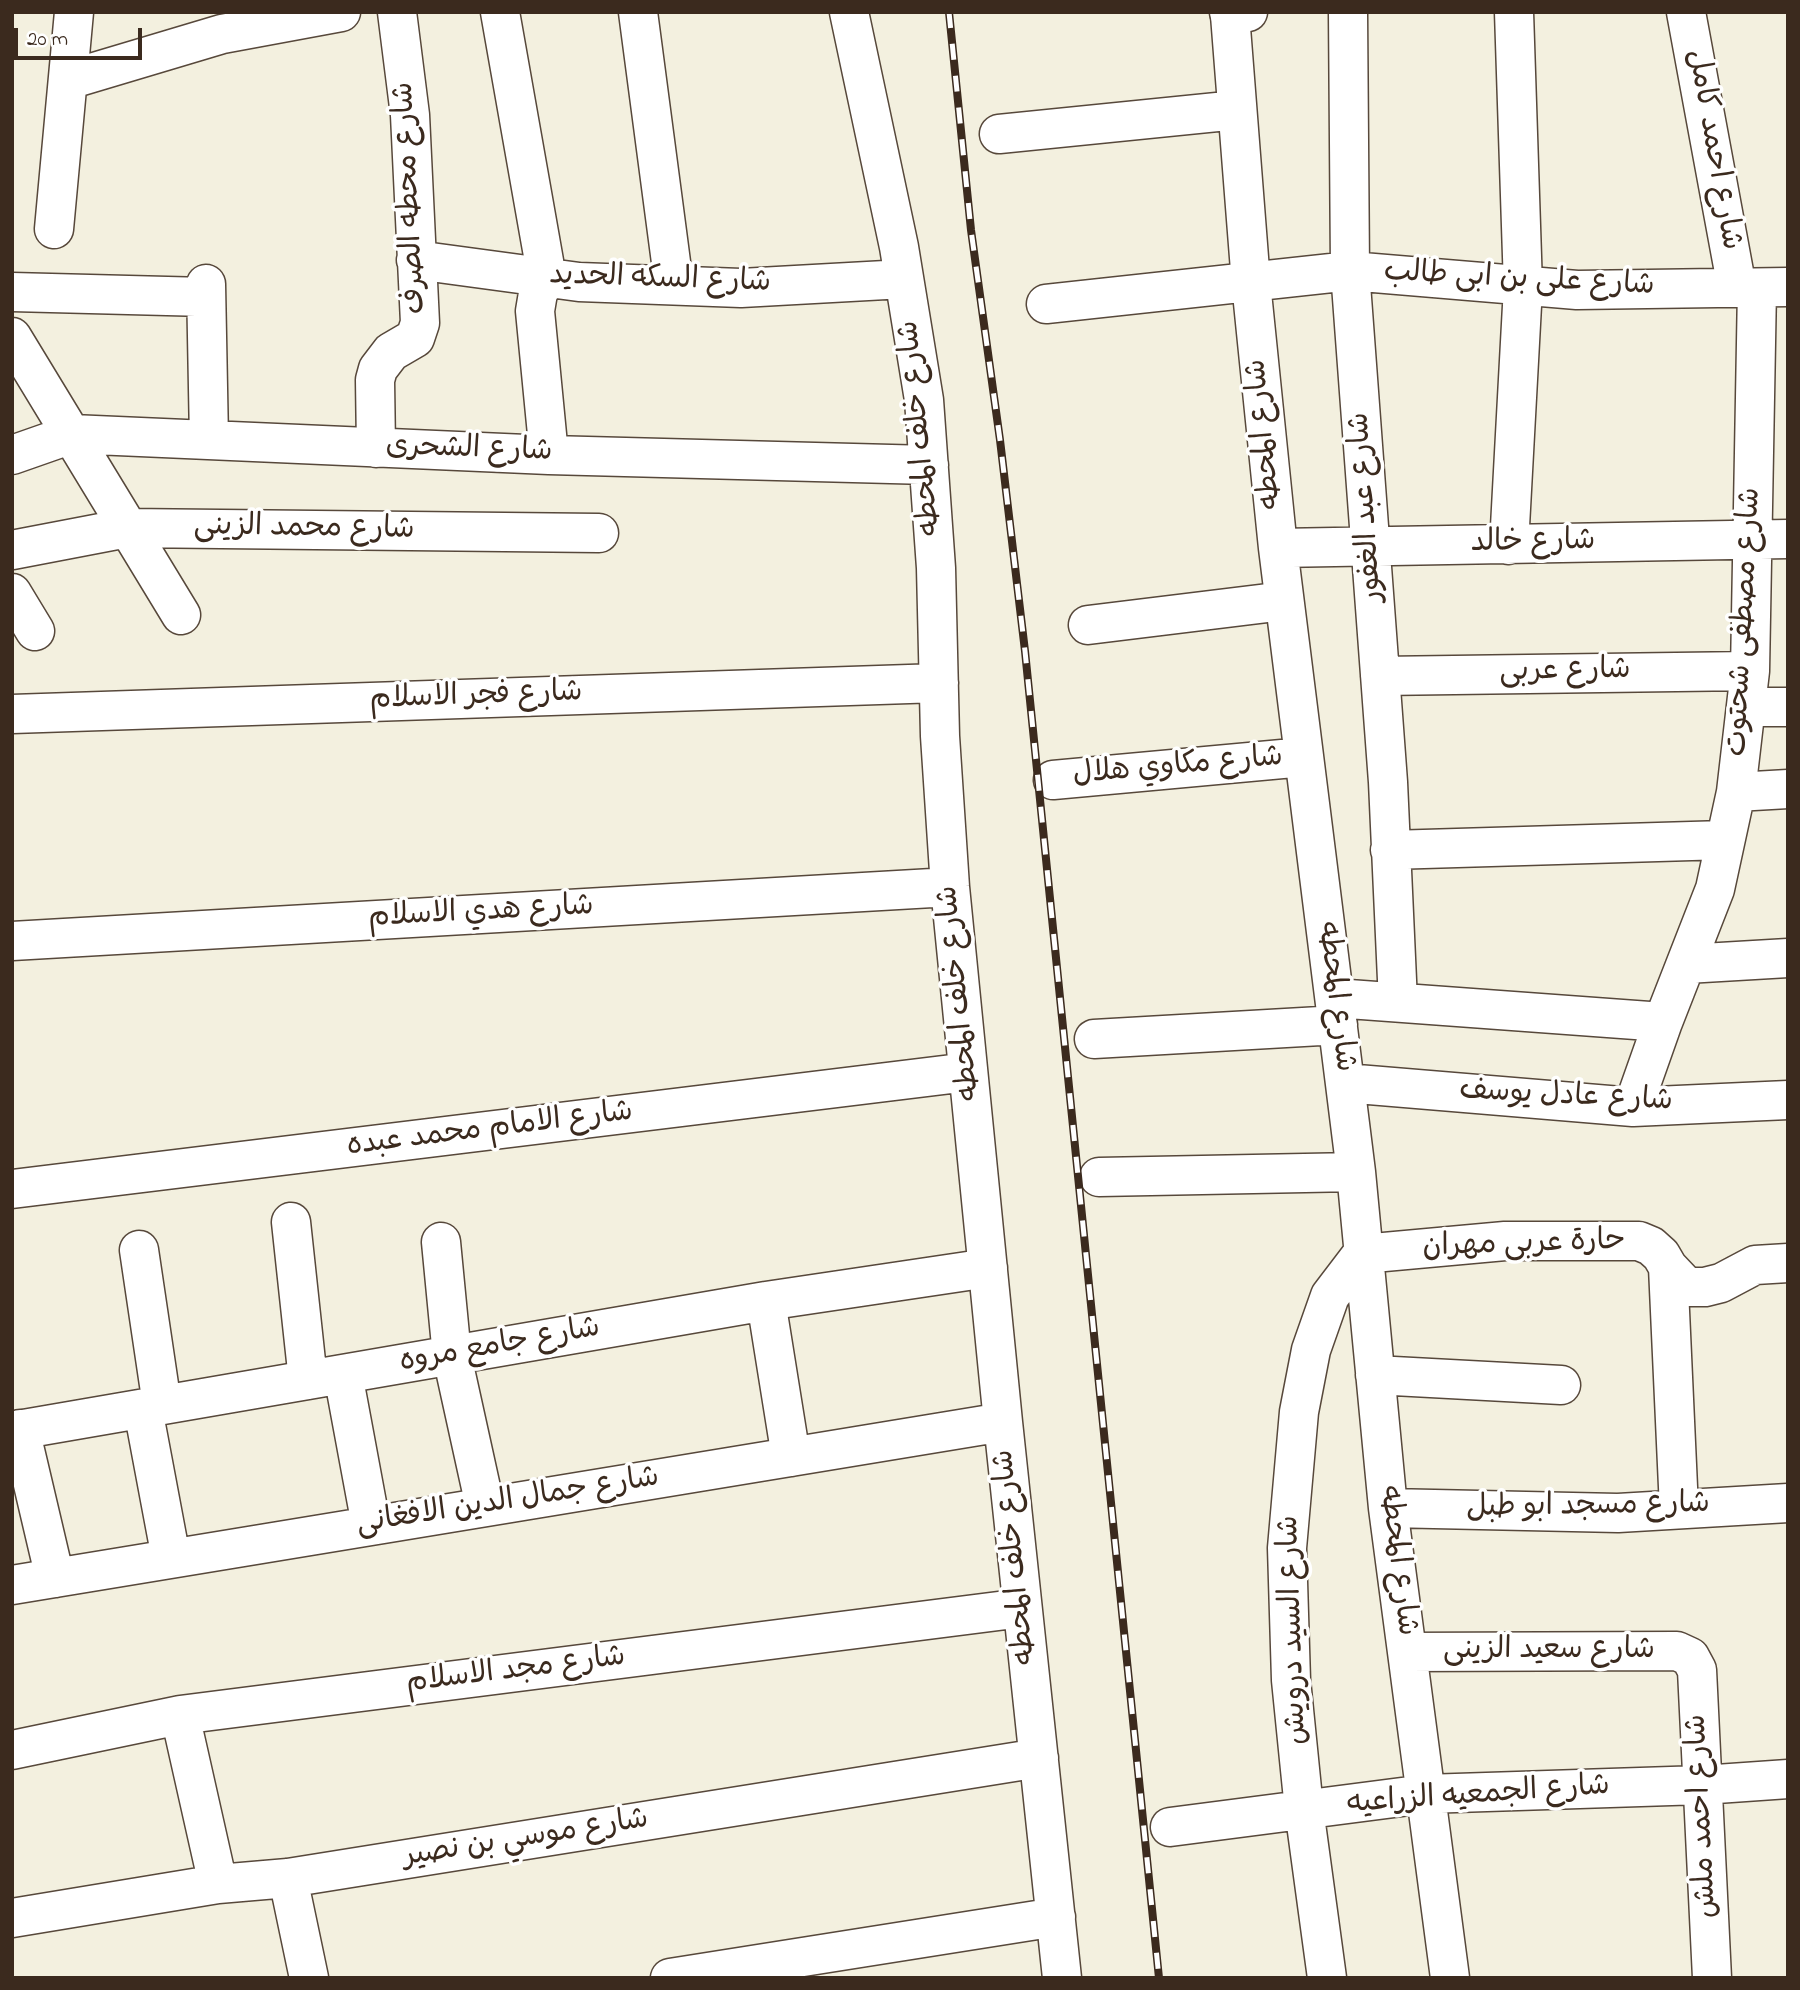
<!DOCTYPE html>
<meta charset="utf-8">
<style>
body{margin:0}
#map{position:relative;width:1800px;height:1990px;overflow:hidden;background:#f3f0df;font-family:"Indie Flower",sans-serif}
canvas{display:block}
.frame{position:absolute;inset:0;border:14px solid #3b2a1e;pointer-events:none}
.scale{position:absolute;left:14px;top:28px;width:128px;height:32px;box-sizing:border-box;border:4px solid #3b2a1e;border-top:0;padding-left:9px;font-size:21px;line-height:24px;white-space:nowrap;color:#3b2a1e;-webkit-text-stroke:5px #fff;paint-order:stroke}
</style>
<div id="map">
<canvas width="1800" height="1990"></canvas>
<div class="frame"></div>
<div class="scale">20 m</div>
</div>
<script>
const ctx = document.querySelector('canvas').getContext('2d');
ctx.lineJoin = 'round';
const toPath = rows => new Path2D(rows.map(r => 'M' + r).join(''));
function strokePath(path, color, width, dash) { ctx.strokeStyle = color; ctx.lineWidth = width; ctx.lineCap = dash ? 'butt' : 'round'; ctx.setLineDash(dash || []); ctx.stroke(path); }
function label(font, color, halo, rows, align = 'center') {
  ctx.font = font + ' "Indie Flower","Playpen Sans Arabic",sans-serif'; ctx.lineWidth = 7; ctx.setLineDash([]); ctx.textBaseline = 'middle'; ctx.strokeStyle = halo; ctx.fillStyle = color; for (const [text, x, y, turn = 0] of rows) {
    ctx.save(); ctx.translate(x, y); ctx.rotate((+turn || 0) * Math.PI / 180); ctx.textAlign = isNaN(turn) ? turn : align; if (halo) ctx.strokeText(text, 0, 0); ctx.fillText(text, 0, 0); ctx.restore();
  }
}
const minor = toPath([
 [500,12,547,278,538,293,535,311,549,455],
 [638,12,674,285],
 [849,12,899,247,924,400,936,568,940,736,950,887,1003,1422,1062,1978],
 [1348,12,1350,271,1388,782,1398,1002],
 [1686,12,1737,288],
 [1230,15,1251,283,1278,548,1356,1172,1388,1508,1450,1978],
 [68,80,222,34,341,12],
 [999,134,1237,110],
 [54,229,74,12],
 [416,260,579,282,741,288,904,279],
 [206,284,209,440],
 [12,292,206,297],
 [1046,304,1350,271,1577,290,1788,287],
 [12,337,181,615],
 [376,448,375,380,378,369,391,352,415,338,420,323,410,115,397,12],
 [12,455,72,434,549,455,929,465],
 [1509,545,1523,287,1514,12],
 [1278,548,1788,539],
 [12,550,127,528,599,533],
 [12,593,35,631],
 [1088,625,1284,601],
 [1380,676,1750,671],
 [1746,707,1788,707],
 [12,714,939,683],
 [1053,780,1304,757],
 [1736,792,1788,789],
 [1390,850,1725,840],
 [12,941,950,887],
 [1686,964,1788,958],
 [1335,998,1663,1022],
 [1094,1039,1338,1025],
 [1345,1083,1633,1107,1788,1100],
 [1633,1107,1663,1022,1715,889,1736,792,1750,671,1757,288],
 [1099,1177,1356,1172],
 [12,1189,968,1072],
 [291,1222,308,1380],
 [441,1242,452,1356,485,1506],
 [139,1250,162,1405],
 [1668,1267,1679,1509],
 [766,1301,791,1457],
 [343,1374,371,1525],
 [1375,1375,1561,1385],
 [143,1409,171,1558],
 [20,1429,55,1578],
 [12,1431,766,1301,988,1268],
 [1388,1508,1618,1513,1788,1503],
 [12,1585,1003,1422],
 [1407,1652,1677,1651,1690,1657,1697,1670,1712,1978],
 [180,1715,218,1884],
 [12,1750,180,1715,1022,1608],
 [1170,1827,1425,1794,1702,1785,1788,1779],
 [288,1878,309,1978],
 [12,1918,218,1884,288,1878,1039,1758],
 [670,1978,1056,1917],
 [1327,1978,1304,1809,1291,1680,1287,1548,1299,1412,1311,1350,1330,1296,1362,1254,1505,1241,1639,1241,1651,1246,1661,1255,1668,1267,1687,1287,1705,1287,1721,1283,1755,1265,1788,1263]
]);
const secondary = toPath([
 [1229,12,1230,15,1248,12]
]);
const rail = toPath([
 [949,12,971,230,1000,440,1025,651,1159,1978]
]);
const streetNames = [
 ["شارع احمد كامل",1712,150,80],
 ["شارع محطه الصرف",412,198,-93],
 ["شارع السكه الحديد",660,281,2],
 ["شارع على بن ابى طالب",1519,281,3],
 ["شارع خلف المحطه",922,428,-96],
 ["شارع المحطه",1266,434,-96],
 ["شارع الشحرى",469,451,2],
 ["شارع عبد الغفور",1368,507,-94],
 ["شارع محمد الزينى",304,530,1],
 ["شارع خالد",1533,544,-1],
 ["شارع مصطفى شحتوت",1746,622,-87],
 ["شارع عربى",1565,673,-1],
 ["شارع فجر الاسلام",476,698,-2],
 ["شارع مكاوي هلال",1178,768,-5],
 ["شارع هدي الاسلام",481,914,-3],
 ["شارع خلف المحطه",961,993,-96],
 ["شارع المحطه",1334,997,83],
 ["شارع عادل يوسف",1566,1098,3],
 ["شارع الامام محمد عبده",490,1131,-7],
 ["حارة عربى مهران",1524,1246,-2],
 ["شارع جامع مروه",500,1347,-10],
 ["شارع جمال الدين الافغانى",508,1503,-9],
 ["شارع مسجد ابو طبل",1588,1508,-1],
 ["شارع خلف المحطه",1017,1557,-96],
 ["شارع المحطه",1396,1561,83],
 ["شارع السيد درويش",1295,1630,-92],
 ["شارع سعيد الزينى",1549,1652],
 ["شارع مجد الاسلام",516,1672,-7],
 ["شارع الجمعيه الزراعيه",1478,1797,-4],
 ["شارع احمد ملش",1704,1816,-93],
 ["شارع موسي بن نصير",526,1840,-9]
];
strokePath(minor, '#57483b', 41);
strokePath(secondary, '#57483b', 41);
strokePath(minor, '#fff', 38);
strokePath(secondary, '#fff', 38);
strokePath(rail, '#3b2a1e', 8);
strokePath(rail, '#fff', 5, [16]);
label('30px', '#3b2a1e', '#fff', streetNames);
</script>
